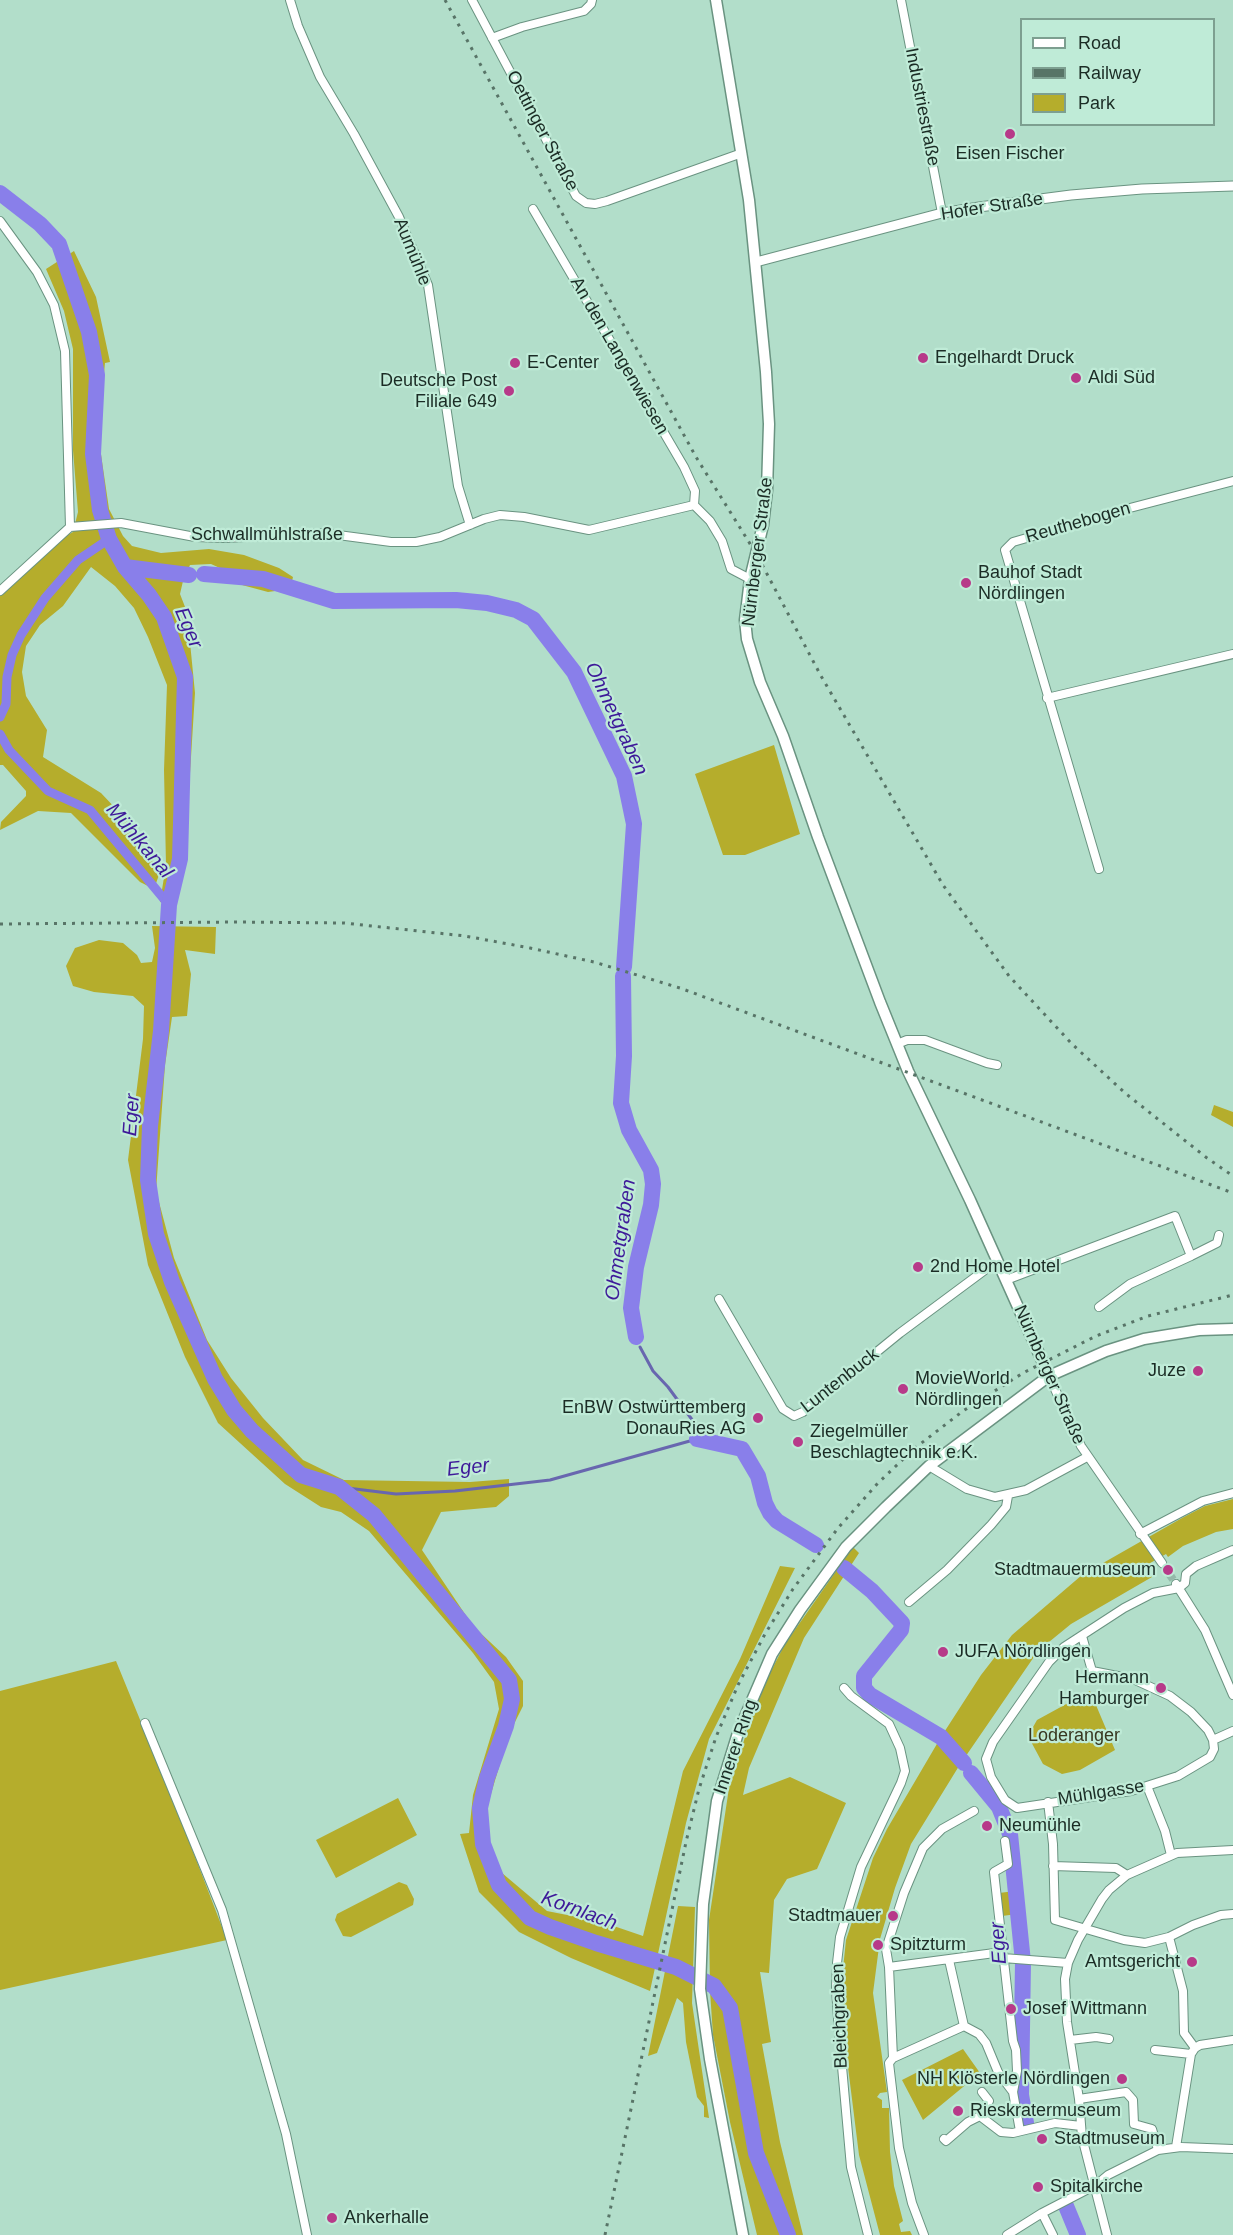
<!DOCTYPE html>
<meta charset="utf-8">
<style>
body{margin:0}
#map{position:relative;width:1233px;height:2235px;overflow:hidden;background:#b2deca;font-family:Arial,sans-serif}
canvas{display:block}
.legend{position:absolute;left:1020px;top:18px;width:195px;height:108px;box-sizing:border-box;background:#bfebd7;border:2px solid #7d9f90;margin:0;padding:8px 10px;list-style:none;font-size:18px;color:#1b2c25}
.legend li{display:flex;align-items:center;gap:12px;height:30px}
.legend b{width:30px;border:2px solid #7d9f90}
</style>
<div id="map">
<canvas width="1233" height="2235"></canvas>
<ul class="legend">
<li><b style="height:8px;background:#fff"></b>Road</li>
<li><b style="height:8px;background:#587467"></b>Railway</li>
<li><b style="height:16px;background:#b5ad2c"></b>Park</li>
</ul>
</div>
<script>
const ctx = document.querySelector('canvas').getContext('2d');
ctx.lineJoin = 'round';
function fill(path, color) { ctx.fillStyle = color; ctx.fill(path, 'evenodd'); }
const toPath = rows => new Path2D(rows.map(r => 'M' + r).join(''));
function strokePath(path, color, width, dash) { ctx.strokeStyle = color; ctx.lineWidth = width; ctx.lineCap = dash ? 'butt' : 'round'; ctx.setLineDash(dash || []); ctx.stroke(path); }
function label(font, color, halo, rows, align = 'center') {
  ctx.font = font + ' Arial,sans-serif'; ctx.lineWidth = 4.5; ctx.setLineDash([]); ctx.textBaseline = 'middle'; ctx.strokeStyle = halo; ctx.fillStyle = color; for (const [text, x, y, turn = 0] of rows) {
    ctx.save(); ctx.translate(x, y); ctx.rotate((+turn || 0) * Math.PI / 180); ctx.textAlign = isNaN(turn) ? turn : align; if (halo) ctx.strokeText(text, 0, 0); ctx.fillText(text, 0, 0); ctx.restore();
  }
}
const green = toPath([
 [74,251,96,297,110,362,105,363,98,434,109,509,123,536,132,546,161,553,209,549,244,555,279,568,293,577,290,589,268,592,242,585,222,569,211,564,190,565,183,581,180,594,187,612,195,693,184,869,178,880,176,903,160,902,166,865,164,770,167,685,148,637,134,608,115,586,91,567,63,606,40,625,26,646,22,672,26,696,47,730,43,757,101,793,135,829,160,872,154,889,140,882,71,813,38,811,0,830,1,822,26,796,26,791,3,765,0,765,0,595,55,542,73,532,78,512,73,450,73,349,64,311,46,269],
 [774,745,800,834,745,855,723,855,695,774],
 [152,926,216,927,215,954,185,950,191,974,187,1016,172,1017,165,1065,156,1191,174,1258,207,1340,231,1378,263,1418,303,1460,344,1480,470,1482,509,1479,509,1496,496,1507,441,1512,422,1550,473,1626,506,1657,523,1681,523,1706,509,1734,487,1807,489,1842,502,1873,547,1911,602,1922,643,1936,683,1771,740,1659,780,1566,795,1568,709,1739,686,1823,650,1991,571,1958,519,1932,479,1892,460,1834,469,1833,473,1795,499,1709,494,1682,473,1653,369,1531,341,1512,321,1507,285,1484,218,1423,185,1357,148,1265,128,1160,143,1039,144,1006,133,996,94,992,73,986,66,966,75,948,99,940,123,943,137,955,141,963,152,962,155,948],
 [1214,1105,1233,1112,1233,1127,1211,1115],
 [1233,1499,1233,1529,1216,1532,1183,1546,1168,1557,1166,1554,1145,1566,1152,1577,1071,1624,1038,1651,959,1766,911,1844,895,1888,880,1939,873,1993,887,2092,880,2093,877,2097,882,2100,882,2108,889,2108,890,2152,894,2186,903,2221,899,2224,901,2232,910,2231,912,2235,880,2235,859,2155,844,2035,841,1988,846,1940,873,1858,887,1829,941,1737,981,1675,1012,1635,1082,1575,1182,1518,1205,1506],
 [853,1547,859,1553,804,1638,749,1768,743,1795,790,1777,846,1803,817,1869,787,1879,774,1900,769,1973,760,1972,771,2042,762,2044,780,2142,803,2235,757,2235,730,2122,713,2035,710,1991,709,1920,729,1788,758,1696,785,1644],
 [116,1661,179,1815,227,1940,0,1990,0,1691],
 [1090,1691,1115,1750,1080,1770,1062,1774,1043,1764,1028,1736,1037,1720],
 [398,1798,417,1835,336,1878,316,1840],
 [399,1882,407,1885,414,1899,413,1905,351,1937,343,1936,335,1920,337,1914],
 [1015,1891,1017,1914,1002,1916,999,1893],
 [678,1906,695,1907,692,2003,709,2118,704,2117,704,2106,697,2097,686,2042,683,2003,677,1998,657,2053,648,2056],
 [963,2049,980,2073,923,2120,902,2080]
]);
const stream = toPath([
 [339,1487,396,1494,455,1491,550,1480,697,1439,696,1425,668,1387,653,1371,640,1347],
 [1017,1891,1013,1895,1014,1911,1019,1915]
]);
const canal = toPath([
 [0,717,6,704,7,677,12,655,21,635,45,598,78,560,109,539],
 [0,734,9,750,48,791,90,810,169,905]
]);
const river = toPath([
 [0,193,40,224,59,244,89,332,97,375,93,454,100,510,109,539,125,567,149,595,164,617,185,677,180,859,169,905,161,1031,150,1126,148,1180,156,1234,172,1282,215,1379,234,1410,252,1431,301,1475,339,1487,374,1515,509,1680,512,1699,506,1726,487,1778,480,1808,483,1844,499,1885,530,1918,550,1927,596,1943,676,1967,714,1986,730,2008,756,2153,788,2235],
 [125,567,189,575],
 [204,574,263,579,334,601,456,600,487,603,516,610,533,619,574,672,624,776,634,824,624,967],
 [623,976,624,1056,621,1103,629,1130,651,1170,653,1184,651,1205,636,1267,631,1308,636,1337],
 [697,1439,742,1449,758,1476,765,1503,770,1513,777,1521,816,1545],
 [844,1568,872,1591,902,1623,901,1630,864,1676,864,1688,870,1695,941,1737,964,1763],
 [971,1773,999,1807,1010,1834,1023,1962,1021,2095,1026,2123],
 [1066,2206,1078,2235]
]);
const minorTunnel = toPath([
 [1162,1563,1176,1584]
]);
const minor = toPath([
 [290,0,298,26,320,77,354,134,399,217,428,285,458,486,470,525],
 [472,0,576,196,586,203,595,204,607,201,742,153],
 [901,0,942,213],
 [492,38,522,27,584,11,591,4,592,0],
 [533,209,684,467,695,491,694,505],
 [0,221,37,272,54,305,65,351,70,527],
 [0,591,70,527,121,523,195,537,225,538,323,533,391,542,416,542,440,537,484,519,500,515,524,517,589,530,694,505,710,521,722,541,731,569,750,579],
 [1047,698,1233,654],
 [1099,869,1005,550,1013,542,1126,509,1233,481],
 [897,1044,907,1040,925,1040,987,1063,997,1065],
 [1191,1256,1217,1243,1219,1235],
 [1006,1280,1175,1216,1191,1256,1130,1284,1099,1307],
 [719,1299,783,1409,794,1416,803,1412,900,1333,997,1261],
 [1049,1376,1081,1446,1162,1563],
 [929,1466,967,1489,995,1497,1026,1490,1087,1457],
 [1140,1534,1203,1501,1233,1493],
 [1176,1584,1205,1630,1233,1695],
 [909,1602,947,1570,991,1525,1006,1507,1008,1496],
 [1082,1636,1092,1671,1133,1679,1170,1696,1191,1712,1208,1730,1213,1740,1233,1731],
 [844,1688,851,1696,889,1724,900,1748,905,1771,901,1783,861,1867,840,1937,837,1963,836,1989,839,2033,851,2167,868,2235],
 [145,1723,222,1910,286,2134,307,2235],
 [1213,1740,1214,1749,1210,1757,1178,1776,1131,1791,1017,1808,1005,1800,991,1777,986,1759,993,1742,1049,1662,1064,1647,1124,1608,1153,1593,1179,1588,1185,1583,1186,1574,1196,1566,1233,1550],
 [1147,1786,1165,1831,1171,1855],
 [1048,1802,1053,1844,1055,1920,1124,1940,1145,1943,1169,1937,1193,1925,1221,1915,1233,1914],
 [1005,1841,1008,1864,994,1872,1013,2041,1016,2050,1017,2071,1013,2092,1020,2131],
 [1053,1866,1116,1868,1127,1875],
 [1169,1937,1183,1991,1184,2033,1195,2048],
 [1003,1958,1068,1963],
 [949,1960,964,2026],
 [889,1967,1002,1952],
 [1070,2040,1096,2037,1109,2039],
 [1195,2048,1200,2045,1233,2040],
 [1155,2050,1191,2054],
 [893,2058,964,2026,979,2034,986,2043,998,2072,1013,2092],
 [982,2092,989,2101,980,2116,1001,2132,1013,2133,1055,2123,1081,2126],
 [1079,2099,1126,2092,1133,2100,1134,2124,1152,2129,1158,2150],
 [944,2139,946,2141,968,2122,980,2116],
 [1176,2147,1191,2054,1195,2048],
 [1042,2213,1053,2235],
 [924,2235,912,2203,899,2148,889,2063,893,2058,889,1967,886,1949,904,1893,923,1848,942,1829,974,1811],
 [1007,2235,1042,2213,1096,2185,1108,2175,1158,2150,1181,2147,1233,2149],
 [1107,2235,1082,2137,1079,2099,1067,2022,1065,1979,1068,1963,1078,1940,1102,1899,1109,1890,1127,1875,1177,1853,1233,1850]
]);
const tertiary = toPath([
 [756,262,942,213,979,207,1071,195,1142,189,1233,186]
]);
const secondary = toPath([
 [716,0,749,200,766,372,769,424,767,490,763,525,750,579,747,604,745,620,747,639,760,682,783,736,818,837,880,1002,908,1071,970,1200,1049,1376],
 [743,2235,710,2059,700,1989,703,1904,717,1801,738,1733,772,1654,800,1610,846,1547,886,1507,929,1466,1049,1376,1106,1351,1144,1339,1199,1330,1233,1329]
]);
const rail = toPath([
 [445,0,696,457,757,555,821,676,943,885,1009,976,1072,1044,1125,1093,1207,1158,1233,1176],
 [0,924,236,922,344,923,465,936,530,948,594,962,680,988,1233,1193],
 [605,2235,686,1842,699,1789,716,1737,738,1685,765,1634,793,1589,838,1528,878,1483,915,1448,963,1411,1023,1373,1096,1336,1148,1316,1233,1295]
]);
const markers = [
 [1010,134,6,"#b73a89"],
 [923,358,6,"#b73a89"],
 [515,363,6,"#b73a89"],
 [1076,378,6,"#b73a89"],
 [509,391,6,"#b73a89"],
 [966,583,6,"#b73a89"],
 [918,1267,6,"#b73a89"],
 [1198,1371,6,"#b73a89"],
 [903,1389,6,"#b73a89"],
 [758,1418,6,"#b73a89"],
 [798,1442,6,"#b73a89"],
 [1168,1570,6,"#b73a89"],
 [943,1652,6,"#b73a89"],
 [1161,1688,6,"#b73a89"],
 [987,1826,6,"#b73a89"],
 [893,1916,6,"#b73a89"],
 [878,1945,6,"#b73a89"],
 [1192,1962,6,"#b73a89"],
 [1011,2009,6,"#b73a89"],
 [1122,2079,6,"#b73a89"],
 [958,2111,6,"#b73a89"],
 [1042,2139,6,"#b73a89"],
 [1038,2187,6,"#b73a89"],
 [332,2218,6,"#b73a89"]
];
const streetNames = [
 ["Industriestraße",922,107,79],
 ["Oettinger Straße",542,131,62],
 ["Hofer Straße",992,207,-9],
 ["Aumühle",412,252,68],
 ["An den Langenwiesen",619,356,60],
 ["Reuthebogen",1078,523,-16],
 ["Schwallmühlstraße",267,535],
 ["Nürnberger Straße",758,552,-83],
 ["Nürnberger Straße",1049,1375,66],
 ["Luntenbuck",840,1381,-38],
 ["Innerer Ring",736,1747,-71],
 ["Mühlgasse",1101,1793,-9],
 ["Bleichgraben",840,2016,-92]
];
const poiNames = [
 ["Eisen Fischer",1010,154,"center"],
 ["Engelhardt Druck",935,358],
 ["E-Center",527,363],
 ["Aldi Süd",1088,378],
 ["Deutsche Post",497,381,"right"],
 ["Filiale 649",497,402,"right"],
 ["Bauhof Stadt",978,573],
 ["Nördlingen",978,594],
 ["2nd Home Hotel",930,1267],
 ["Juze",1186,1371,"right"],
 ["MovieWorld",915,1379],
 ["Nördlingen",915,1400],
 ["EnBW Ostwürttemberg",746,1408,"right"],
 ["DonauRies AG",746,1429,"right"],
 ["Ziegelmüller",810,1432],
 ["Beschlagtechnik e.K.",810,1453],
 ["Stadtmauermuseum",1156,1570,"right"],
 ["JUFA Nördlingen",955,1652],
 ["Hermann",1149,1678,"right"],
 ["Hamburger",1149,1699,"right"],
 ["Neumühle",999,1826],
 ["Stadtmauer",881,1916,"right"],
 ["Spitzturm",890,1945],
 ["Amtsgericht",1180,1962,"right"],
 ["Josef Wittmann",1023,2009],
 ["NH Klösterle Nördlingen",1110,2079,"right"],
 ["Rieskratermuseum",970,2111],
 ["Stadtmuseum",1054,2139],
 ["Spitalkirche",1050,2187],
 ["Ankerhalle",344,2218]
];
const parkNames = [
 ["Loderanger",1074,1736]
];
const waterNames = [
 ["Eger",188,628,67],
 ["Ohmetgraben",616,719,65],
 ["Mühlkanal",139,841,50],
 ["Eger",132,1115,-86],
 ["Ohmetgraben",621,1240,-82],
 ["Eger",468,1468,-6],
 ["Kornlach",579,1911,20],
 ["Eger",999,1943,-94]
];
fill(green, '#b5ad2c');
strokePath(stream, '#6866af', 3);
strokePath(canal, '#897fea', 9);
strokePath(river, '#897fea', 16);
strokePath(minorTunnel, '#94baa9', 8, [8, 4]);
strokePath(minor, '#6a9381', 10);
strokePath(tertiary, '#6a9381', 11);
strokePath(secondary, '#6a9381', 13);
strokePath(minor, '#fff', 8);
strokePath(tertiary, '#fff', 9);
strokePath(secondary, '#fff', 10);
strokePath(rail, '#587467', 3, [3, 6]);
for (const [x, y, r, color] of markers) { const dot = new Path2D(); dot.arc(x, y, r, 0, 2 * Math.PI); ctx.fillStyle = color; ctx.fill(dot); strokePath(dot, '#bfebd7', 2); }
label('18px', '#1b2c25', '#bfebd7', streetNames);
label('18px', '#1b2c25', '#bfebd7', poiNames, 'left');
label('18px', '#383720', '#bfebd7', parkNames);
label('italic 20px', '#3e1a99', '#bfebd7', waterNames);
</script>
